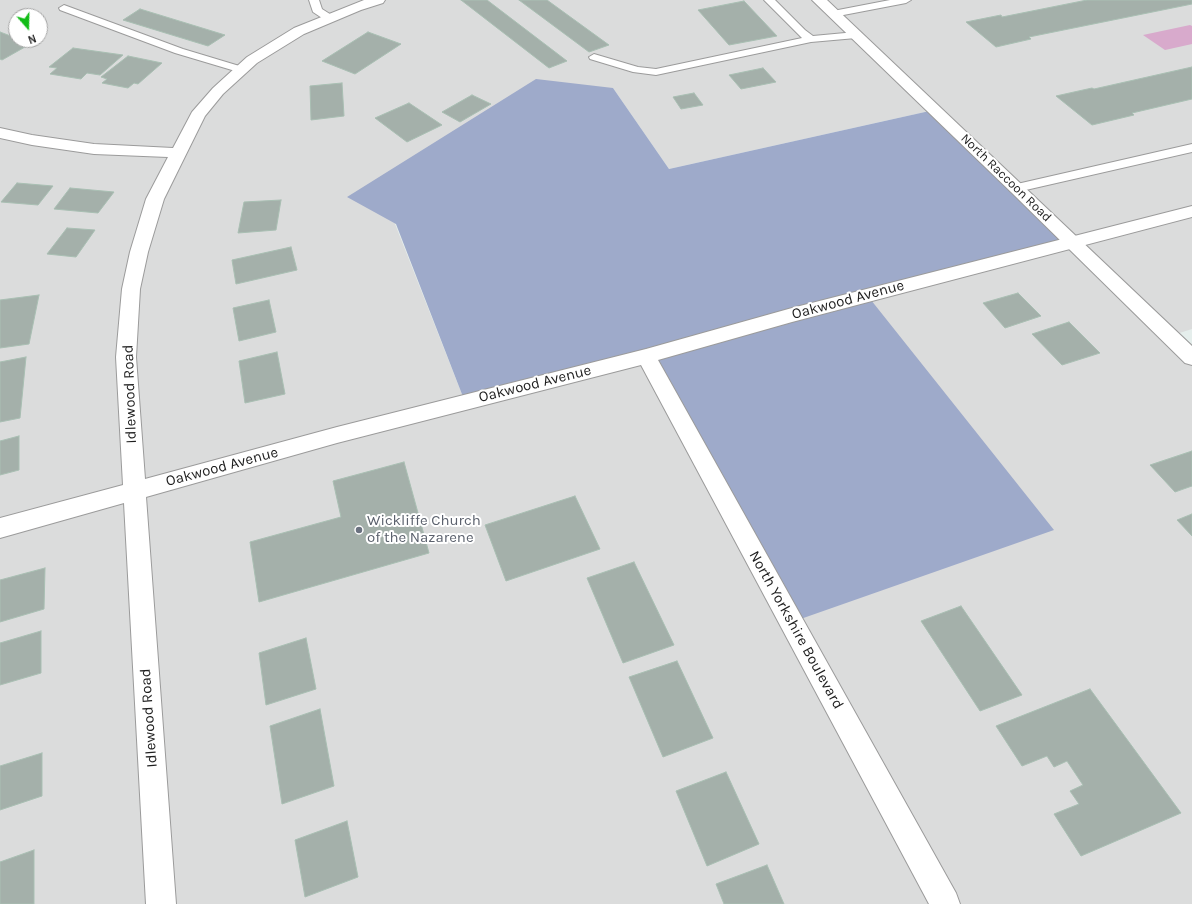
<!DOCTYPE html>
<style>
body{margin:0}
#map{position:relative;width:1192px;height:904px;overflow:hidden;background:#e5eeec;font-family:Karla,sans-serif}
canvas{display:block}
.north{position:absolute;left:8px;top:8px;width:40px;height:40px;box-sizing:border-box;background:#fff;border:1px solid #a5a5a5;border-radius:50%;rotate:160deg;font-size:11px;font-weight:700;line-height:16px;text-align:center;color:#1e1e1e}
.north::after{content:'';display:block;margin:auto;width:14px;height:18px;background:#11bc16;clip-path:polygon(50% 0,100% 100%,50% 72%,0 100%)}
</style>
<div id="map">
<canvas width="1192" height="904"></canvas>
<div class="north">N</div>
</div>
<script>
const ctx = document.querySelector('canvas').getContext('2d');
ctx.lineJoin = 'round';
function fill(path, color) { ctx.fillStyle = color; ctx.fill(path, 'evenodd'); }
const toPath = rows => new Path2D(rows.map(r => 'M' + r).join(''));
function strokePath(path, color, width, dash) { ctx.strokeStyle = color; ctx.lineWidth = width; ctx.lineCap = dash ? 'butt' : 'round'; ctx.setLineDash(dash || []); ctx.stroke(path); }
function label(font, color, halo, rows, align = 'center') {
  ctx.font = font + ' Karla,sans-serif'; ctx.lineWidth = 4; ctx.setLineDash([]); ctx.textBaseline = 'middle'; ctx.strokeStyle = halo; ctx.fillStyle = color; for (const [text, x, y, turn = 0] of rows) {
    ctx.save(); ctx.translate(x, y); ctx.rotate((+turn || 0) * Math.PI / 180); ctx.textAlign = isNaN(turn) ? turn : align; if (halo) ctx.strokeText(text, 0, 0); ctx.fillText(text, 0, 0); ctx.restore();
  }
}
const residential = toPath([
 [0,0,1192,0,1192,329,1170,336,1192,358,1192,904,0,904],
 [16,16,40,16,40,40,16,40],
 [613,88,669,169,934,110,465,402,395,224]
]);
const forest = toPath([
 [536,79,613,88,669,169,934,110,1071,242,867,295,1054,530,792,622,646,356,465,402,396,224,347,197]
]);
const water = toPath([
 [1190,25,1192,26,1192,44,1165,50,1143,35]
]);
const building = toPath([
 [461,0,487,0,567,61,549,68,461,0],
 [519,0,547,0,609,45,589,52,519,0],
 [1087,0,1192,0,1192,4,1029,37,1031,39,996,47,966,22,1001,15,1002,17,1087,0],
 [744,1,777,36,729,45,698,10,744,1],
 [140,9,225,35,208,46,123,20,140,9],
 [0,32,16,38,16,40,23,40,32,43,2,60,0,59,0,32],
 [368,32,401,44,355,74,322,61,368,32],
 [73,48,123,55,100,75,87,73,81,79,50,74,57,68,49,67,73,48],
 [128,56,162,63,138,84,134,83,128,88,102,83,107,79,101,77,128,56],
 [1192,67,1192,99,1132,113,1134,115,1092,125,1056,96,1092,88,1094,89,1192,67],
 [763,68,776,82,741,89,729,75,763,68],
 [342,83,344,116,311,120,310,86,342,83],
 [694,93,703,105,681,109,673,97,694,93],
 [472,95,491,104,460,122,442,112,472,95],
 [409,103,442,125,407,142,375,118,409,103],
 [17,183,53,186,38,205,1,202,17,183],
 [70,188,114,192,98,213,54,209,70,188],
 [281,200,276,230,238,233,244,202,281,200],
 [67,228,95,230,76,257,47,254,67,228],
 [291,247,297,270,236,284,232,260,291,247],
 [1018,293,1041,316,1005,328,983,303,1018,293],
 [39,295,29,344,0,348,0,300,39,295],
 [269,300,276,332,239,341,233,308,269,300],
 [1069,322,1100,353,1062,365,1032,334,1069,322],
 [277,352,285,394,245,403,239,361,277,352],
 [26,357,20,418,0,422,0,362,26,357],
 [19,436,19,470,0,475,0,441,19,436],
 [1192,451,1192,486,1175,492,1150,465,1192,451],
 [404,462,429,553,259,602,250,542,341,517,333,481,404,462],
 [575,496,600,549,506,581,485,525,575,496],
 [1192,514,1192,536,1177,520,1192,514],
 [634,562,674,645,623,663,587,578,634,562],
 [45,568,44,609,0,622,0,580,45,568],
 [961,606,1022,695,980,711,921,621,961,606],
 [41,631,41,673,0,685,0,643,41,631],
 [306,638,316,689,266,705,259,653,306,638],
 [677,661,713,738,663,757,629,677,677,661],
 [1090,689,1181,813,1081,856,1054,814,1079,804,1070,791,1083,785,1067,761,1054,767,1047,756,1022,766,996,726,1090,689],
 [320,709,334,786,282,804,270,726,320,709],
 [42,753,42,796,0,810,0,766,42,753],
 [726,772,759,844,707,866,676,791,726,772],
 [347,821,358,877,305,897,295,840,347,821],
 [34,850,34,904,0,904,0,862,34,850],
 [767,865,784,904,724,904,716,884,767,865]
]);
const service = toPath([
 [309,0,319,0,322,9,333,16,334,18,333,20,325,20,313,12,309,0],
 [764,0,775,0,805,30,813,36,856,32,861,35,856,38,811,42,656,75,633,72,590,59,589,57,594,54,638,67,656,69,802,38,764,0],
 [890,0,911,0,906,3,833,17,828,14,833,11,890,0],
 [64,5,183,49,246,68,247,70,242,73,175,53,60,10,59,8,64,5],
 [1192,144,1192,152,1017,192,1013,191,1011,188,1013,185,1017,184,1192,144]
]);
const minor = toPath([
 [364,0,385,0,383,3,361,10,304,34,257,63,223,94,205,116,164,199,148,252,140,289,136,357,145,479,337,427,646,349,792,308,1192,206,1192,217,792,322,658,360,956,893,960,904,929,904,641,365,337,443,146,497,176,904,146,904,124,503,0,538,0,518,123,485,116,357,122,289,130,252,146,199,168,157,94,154,32,145,0,138,0,128,32,135,94,144,173,148,192,112,213,88,247,57,294,28,364,0]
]);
const tertiary = toPath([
 [812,0,827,0,1192,346,1192,365,1185,363,1011,192,812,0]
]);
const markers = [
 [359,530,4,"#6b7280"]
];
const farStreetnames = [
 ["North Raccoon Road",1006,178,44]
];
const streetNames = [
 ["Oakwood Avenue",848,300,-15],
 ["Oakwood Avenue",535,384,-14],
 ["Idlewood Road",130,394,-92],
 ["Oakwood Avenue",222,467,-15],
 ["North Yorkshire Boulevard",796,630,61],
 ["Idlewood Road",149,718,-94]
];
const worshipNames = [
 ["Wickliffe Church",367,521],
 ["of the Nazarene",367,538]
];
fill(residential, '#dbdcdc');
fill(forest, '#9eaaca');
fill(water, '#d8aacc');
fill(building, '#a4b0aa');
strokePath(building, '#a9bfb3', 1);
strokePath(service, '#9b9b9b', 2);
strokePath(minor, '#9b9b9b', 2);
strokePath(tertiary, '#9b9b9b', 2);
fill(service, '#fff');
fill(minor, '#fff');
fill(tertiary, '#fff');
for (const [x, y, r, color] of markers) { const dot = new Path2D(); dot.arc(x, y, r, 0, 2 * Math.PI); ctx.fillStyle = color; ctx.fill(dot); strokePath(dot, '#fff', 1.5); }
label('13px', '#1e1e1e', '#fff', farStreetnames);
label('15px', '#1e1e1e', '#fff', streetNames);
label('15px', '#5b616d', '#fff', worshipNames, 'left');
</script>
